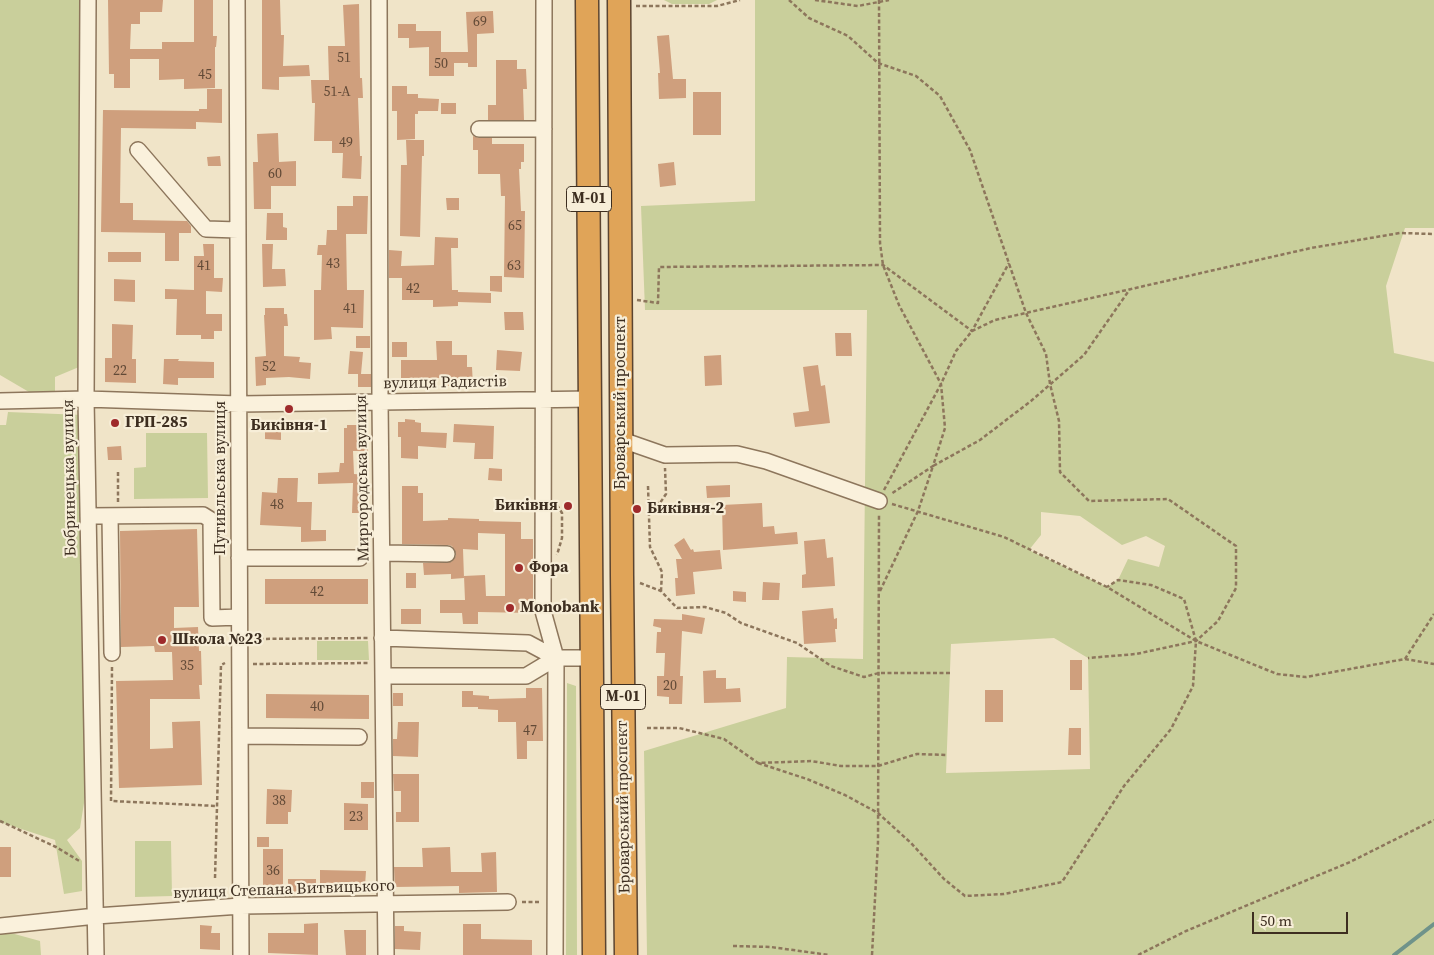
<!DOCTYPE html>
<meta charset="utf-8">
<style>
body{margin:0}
#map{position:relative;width:1434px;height:955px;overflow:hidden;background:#f0e4c8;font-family:"Source Serif 4",serif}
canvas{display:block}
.scale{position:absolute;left:1252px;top:912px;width:96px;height:22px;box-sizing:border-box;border:2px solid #3d2e20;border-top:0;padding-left:6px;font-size:15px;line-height:18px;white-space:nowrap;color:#3d2e20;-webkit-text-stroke:4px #f7eed8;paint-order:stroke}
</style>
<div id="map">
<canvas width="1434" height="955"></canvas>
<div class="scale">50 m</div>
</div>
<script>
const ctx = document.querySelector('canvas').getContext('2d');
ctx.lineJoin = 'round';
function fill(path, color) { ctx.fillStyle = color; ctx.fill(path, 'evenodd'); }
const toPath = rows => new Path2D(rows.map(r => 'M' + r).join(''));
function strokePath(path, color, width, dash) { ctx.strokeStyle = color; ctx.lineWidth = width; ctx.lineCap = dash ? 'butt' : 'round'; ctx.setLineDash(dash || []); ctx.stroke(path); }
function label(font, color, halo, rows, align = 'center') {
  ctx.font = font + ' "Source Serif 4",serif'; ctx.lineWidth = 4.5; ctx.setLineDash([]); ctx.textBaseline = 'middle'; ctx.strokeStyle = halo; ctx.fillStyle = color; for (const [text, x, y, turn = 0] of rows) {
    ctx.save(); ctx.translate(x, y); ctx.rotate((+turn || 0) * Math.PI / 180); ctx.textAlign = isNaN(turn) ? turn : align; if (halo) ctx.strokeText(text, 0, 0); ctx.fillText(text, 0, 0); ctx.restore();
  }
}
const green = toPath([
 [0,0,79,0,79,367,55,377,55,393,29,392,0,375],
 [664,0,717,0,709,4,672,4],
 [755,0,1434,0,1434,228,1405,228,1386,286,1394,353,1434,362,1434,955,647,955,644,751,786,708,787,657,863,659,867,310,645,310,641,206,755,201],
 [1041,512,1080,516,1122,545,1146,536,1165,546,1159,567,1128,559,1118,580,1107,587,1029,550,1041,535],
 [1054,638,1088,658,1090,769,946,773,951,644],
 [8,412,83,415,88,778,80,828,67,840,82,861,82,891,64,894,55,840,0,822,0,425,6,425],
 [146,433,207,433,208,498,134,499,134,468,146,467],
 [317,641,368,641,369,660,317,660],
 [567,683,576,686,577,955,566,955],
 [135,841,171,841,172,896,135,897],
 [0,930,40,941,41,955,0,955]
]);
const stream = toPath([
 [1394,955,1434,924]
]);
const building = toPath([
 [108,0,163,0,162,12,140,12,140,24,131,24,130,49,162,49,162,42,194,42,194,0,213,0,213,36,217,36,216,47,215,47,215,88,184,89,184,79,159,80,159,59,130,59,130,88,114,88,114,74,109,74],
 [262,0,280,0,281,35,284,35,283,66,309,65,310,76,279,77,279,90,262,89],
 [359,4,360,78,362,78,363,98,358,98,360,156,362,156,361,179,342,178,343,153,332,153,332,141,314,141,315,103,312,103,311,80,329,80,328,46,345,46,343,5],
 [493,11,494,33,477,34,477,67,468,67,468,63,454,63,454,76,429,76,429,47,409,48,409,38,398,38,398,24,416,24,416,31,441,31,441,52,468,52,466,12],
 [669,35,673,79,686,79,686,98,659,99,658,73,660,73,657,36],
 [496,60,517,60,517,69,526,69,527,89,523,89,524,120,488,120,488,105,496,105],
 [392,86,407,86,407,94,418,94,418,98,439,99,438,111,418,111,418,114,415,114,415,139,397,140,397,111,392,111],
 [207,89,222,89,222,123,196,122,196,129,121,128,120,203,133,203,133,220,187,221,191,226,191,233,179,233,179,261,165,261,165,233,101,232,103,110,199,111,199,109,207,109],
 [693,92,721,92,721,135,693,135],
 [441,103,456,103,456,114,441,114],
 [278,133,279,162,296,161,296,186,271,186,271,209,254,209,253,162,258,162,257,134],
 [473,136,479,138,492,138,492,144,524,144,524,162,521,162,521,169,519,169,521,211,525,211,524,278,504,277,505,196,501,196,500,174,478,174,478,150,473,150],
 [406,140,424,140,424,156,422,156,420,237,400,236,401,165,407,165],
 [220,156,221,166,208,166,207,157],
 [674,162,676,185,660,187,658,164],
 [353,196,368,196,367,234,346,234,347,290,364,290,363,328,331,327,332,339,314,340,314,290,321,290,322,255,317,255,318,245,326,245,327,230,337,230,337,206,353,206],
 [446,198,459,198,459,210,447,210],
 [267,213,283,213,283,227,287,228,287,240,266,240],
 [435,237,458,238,458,248,451,248,452,290,458,290,458,292,491,293,491,303,458,302,458,306,433,307,433,300,402,300,402,278,389,278,389,250,402,251,401,266,434,265],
 [203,244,214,244,214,278,223,278,222,292,206,291,206,314,222,314,222,331,214,331,214,339,201,339,201,335,176,335,177,299,165,299,165,289,194,290,194,256,204,256],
 [262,244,273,244,272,269,285,269,286,286,263,287],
 [108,252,141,252,141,262,108,262],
 [490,276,502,276,502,292,490,291],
 [114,279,135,280,135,302,114,301],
 [265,308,284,308,284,314,287,314,288,326,284,326,284,356,300,357,299,362,311,363,310,379,289,377,266,378,266,385,256,386,255,357,266,356,264,315,265,315],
 [504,312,523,312,524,330,505,330],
 [112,324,133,325,132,359,136,359,136,383,105,382,105,358,112,358],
 [835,333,851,333,852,356,836,356],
 [356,336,370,336,370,348,356,348],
 [436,341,452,341,452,355,467,355,467,367,472,367,473,386,442,386,442,378,401,378,401,360,437,360],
 [392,342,407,342,407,357,392,357],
 [497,350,522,352,520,371,496,370],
 [350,351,363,352,361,374,371,374,371,387,358,387,358,374,348,374],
 [721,355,722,385,705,386,704,356],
 [164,359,179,359,178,361,214,362,214,378,178,378,178,385,163,384],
 [818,365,821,386,825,385,830,423,795,427,793,413,809,411,803,367],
 [405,419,415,420,415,422,421,423,421,432,447,433,446,448,418,446,418,459,401,458,401,437,398,437,398,422,405,422],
 [265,422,281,422,281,440,265,439],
 [454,424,494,426,493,459,474,459,475,443,453,442],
 [347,425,362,425,362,440,368,440,368,451,353,451,354,474,367,475,366,513,352,513,353,483,318,484,318,473,339,472,340,463,344,463,344,428,347,428],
 [121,446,122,460,108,460,107,447],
 [489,468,502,469,502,481,488,480],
 [278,478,298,478,297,502,312,502,311,530,326,530,326,541,301,542,301,527,260,525,262,492,277,493],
 [730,485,730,497,707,498,706,486],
 [402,486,418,486,418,493,423,493,423,521,448,520,448,518,479,519,479,521,521,522,521,539,533,539,533,613,478,612,478,624,463,624,462,613,440,613,440,600,465,600,464,576,485,575,486,596,505,596,505,534,478,533,478,550,463,549,464,578,451,579,451,574,424,575,423,563,451,562,455,558,456,554,452,546,448,545,402,544],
 [762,503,763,527,774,526,775,534,797,532,798,544,723,550,722,505],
 [197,529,199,607,174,607,174,628,198,627,199,651,201,651,202,685,199,685,200,699,150,699,150,749,173,748,172,722,200,721,202,785,119,788,116,681,173,680,172,652,155,652,154,646,121,647,120,531],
 [684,538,691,550,693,549,694,552,720,550,722,569,693,572,695,594,676,596,675,578,678,578,676,559,682,559,674,545],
 [825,539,827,558,833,557,835,586,802,588,802,575,806,574,804,541],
 [406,573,416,573,416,588,406,588],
 [265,579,368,579,368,604,265,604],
 [763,582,780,583,779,600,762,600],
 [733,591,746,592,746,602,733,601],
 [833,608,834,619,837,618,837,629,835,629,836,642,804,644,802,611],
 [401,609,421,609,421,624,401,624],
 [682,614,705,618,702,634,682,631,680,676,683,676,682,704,669,704,669,697,657,696,657,676,664,676,665,653,656,653,657,632,661,632,661,628,653,626,654,619,682,620],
 [1070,660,1082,660,1082,690,1070,690],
 [716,670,716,678,726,678,726,689,740,688,741,702,704,703,703,671],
 [526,688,542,688,543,741,527,741,527,759,517,759,516,722,498,722,498,710,478,709,478,707,462,707,462,691,473,691,473,695,489,696,489,699,526,698],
 [985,690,1003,690,1003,722,985,722],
 [393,693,403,693,403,706,393,706],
 [266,694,369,695,369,719,266,718],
 [398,722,419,722,418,757,393,756,393,739,397,739],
 [1069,728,1081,728,1081,755,1068,755],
 [393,774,419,774,419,822,396,822,396,812,401,812,401,791,394,791],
 [361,782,374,782,374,798,361,798],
 [267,789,292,790,291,812,288,812,288,824,266,824],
 [344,803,368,804,368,830,344,830],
 [257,837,269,837,269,847,257,847],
 [0,847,11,847,11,877,0,877],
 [450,847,451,872,482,872,481,853,496,852,497,892,459,893,459,886,395,887,394,867,423,867,422,848],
 [263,849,283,849,283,886,263,886],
 [320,870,366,871,365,886,320,885],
 [288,879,316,879,316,894,288,894],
 [318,923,318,955,268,953,268,933,304,933,304,924],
 [463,924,481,924,481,939,532,940,532,955,463,955],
 [200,925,212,926,211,933,220,933,220,950,200,949],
 [395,926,404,926,404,931,421,932,420,950,395,949],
 [344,930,366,930,366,955,346,955]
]);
const path = toPath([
 [789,0,809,18,848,36,878,63,916,76,940,96,970,150,1026,313,1046,354,1050,384,1059,421,1060,472,1089,501,1168,499,1236,546,1236,588,1218,621,1196,641,1136,654,1088,658],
 [815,0,858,6,889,0],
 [879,0,880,243,883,265,899,305,941,384,945,428,933,466,891,494],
 [636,6,717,6,740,0],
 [637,300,658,303,659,267,883,265,972,331,1009,263],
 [118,472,118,503],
 [648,486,650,547,662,572,661,591],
 [884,490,941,384,956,351,972,331,995,320,1311,248,1400,233,1434,234],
 [648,503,660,503,666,494,665,468],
 [892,504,1004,537,1107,587,1196,641,1277,674,1306,677,1405,659,1434,664],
 [557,505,562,513,562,538,557,555],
 [640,583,661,591,677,608,705,607,726,613,741,623,797,643,831,666,864,677,879,673,950,673],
 [880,591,918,511,933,466,980,440,1031,401,1084,355,1130,289],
 [253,639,370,638],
 [1405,659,1434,614],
 [253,664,370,663],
 [112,667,111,801,217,806],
 [647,728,679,728,724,739,758,763,811,761,841,766,878,766,917,754,947,755],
 [758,763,807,779,845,795,878,813,911,843,944,879,965,896,1004,894,1062,882,1124,786,1171,729,1193,686,1196,641,1184,599,1151,585,1118,580,1107,587],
 [0,821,56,847,81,862],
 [215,878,221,665,225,663],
 [522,902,541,902],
 [733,946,771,947,829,955],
 [872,955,878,842,879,514],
 [1138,955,1186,931,1350,862,1434,820]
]);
const minor = toPath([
 [88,0,86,399,96,955],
 [237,0,241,955],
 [379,0,380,402,386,955],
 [544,0,543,611,556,658,555,955],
 [479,129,544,129],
 [138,150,206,229,238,230],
 [0,401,86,399,239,404,591,399],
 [622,440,665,455,737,454,766,461,879,501],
 [88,516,203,515,211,520,212,618,239,617],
 [110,516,112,653],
 [382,553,447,554],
 [239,558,360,558],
 [382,638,528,643,556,658,593,658],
 [383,676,526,676,556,658],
 [240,736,359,737],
 [0,926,96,916,241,906,508,902]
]);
const highway = toPath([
 [587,0,594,955],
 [619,0,622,576,626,955]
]);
const markers = [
 [289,409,5,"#9e2a2b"],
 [115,423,5,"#9e2a2b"],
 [568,506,5,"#9e2a2b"],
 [637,509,5,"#9e2a2b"],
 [519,568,5,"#9e2a2b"],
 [510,608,5,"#9e2a2b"],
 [162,640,5,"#9e2a2b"]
];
const numberNames = [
 ["69",480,22],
 ["51",344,58],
 ["50",441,64],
 ["45",205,75],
 ["51-А",337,92],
 ["49",346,143],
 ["60",275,174],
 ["65",515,226],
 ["43",333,264],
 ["41",204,266],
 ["63",514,266],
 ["42",413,289],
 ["41",350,309],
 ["52",269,367],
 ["22",120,371],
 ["48",277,505],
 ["42",317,592],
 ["35",187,666],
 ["20",670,686],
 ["40",317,707],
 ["47",530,731],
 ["38",279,801],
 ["23",356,817],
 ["36",273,871]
];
const shields = [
 [589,199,45],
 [623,697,45]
];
const shieldNames = [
 ["М-01",589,199],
 ["М-01",623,697]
];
const streetNames = [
 ["вулиця Радистів",445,383,-1],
 ["Броварський проспект",621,403,-90],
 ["Бобринецька вулиця",70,478,-91],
 ["Путивльська вулиця",221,478,-90],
 ["Миргородська вулиця",363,478,-91],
 ["Броварський проспект",624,807,-91],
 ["вулиця Степана Витвицького",284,890,-2]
];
const poiNames = [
 ["ГРП-285",125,423],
 ["Бикiвня-1",289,426,"center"],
 ["Бикiвня",558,506,"right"],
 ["Бикiвня-2",647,509],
 ["Фора",529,568],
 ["Monobank",520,608],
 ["Школа №23",172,640]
];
fill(green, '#c9cf9b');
strokePath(stream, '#6f938a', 4);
fill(building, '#cf9f7d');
strokePath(minor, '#8d765c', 18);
strokePath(highway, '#5b4430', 25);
strokePath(path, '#8d765c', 2.5, [4, 2.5]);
strokePath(minor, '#faf1dc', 15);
strokePath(highway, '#e0a458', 22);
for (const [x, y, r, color] of markers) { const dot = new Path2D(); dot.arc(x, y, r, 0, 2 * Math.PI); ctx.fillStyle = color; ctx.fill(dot); strokePath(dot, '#f7eed8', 2); }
label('14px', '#624a37', null, numberNames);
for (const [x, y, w] of shields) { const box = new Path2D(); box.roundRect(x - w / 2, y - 12.5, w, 25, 4); ctx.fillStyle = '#f7eed8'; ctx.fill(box); strokePath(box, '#3d2e20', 1); }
label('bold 15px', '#3d2e20', null, shieldNames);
label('16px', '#3d2e20', '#f7eed8', streetNames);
label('bold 16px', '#3d2e20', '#f7eed8', poiNames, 'left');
</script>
